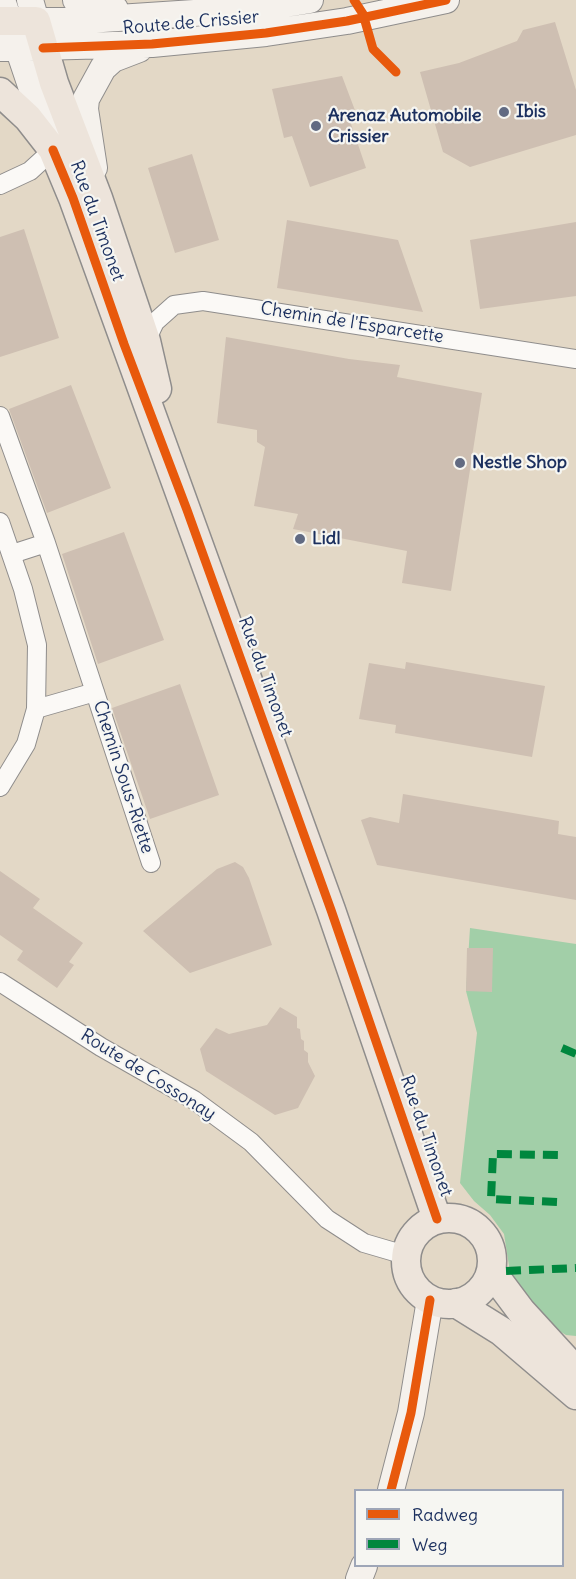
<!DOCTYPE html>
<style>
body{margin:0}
#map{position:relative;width:576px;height:1579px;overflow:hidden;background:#e3d8c6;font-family:Delius,sans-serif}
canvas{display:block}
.legend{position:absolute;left:354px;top:1489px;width:210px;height:78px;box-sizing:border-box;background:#f6f6f2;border:2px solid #9ea6b7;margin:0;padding:8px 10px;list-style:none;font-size:18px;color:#1b2f5e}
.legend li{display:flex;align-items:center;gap:12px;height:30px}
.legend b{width:30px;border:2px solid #9ea6b7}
</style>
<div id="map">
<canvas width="576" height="1579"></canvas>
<ul class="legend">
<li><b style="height:8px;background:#e8590c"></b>Radweg</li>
<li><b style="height:8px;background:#00873e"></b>Weg</li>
</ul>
</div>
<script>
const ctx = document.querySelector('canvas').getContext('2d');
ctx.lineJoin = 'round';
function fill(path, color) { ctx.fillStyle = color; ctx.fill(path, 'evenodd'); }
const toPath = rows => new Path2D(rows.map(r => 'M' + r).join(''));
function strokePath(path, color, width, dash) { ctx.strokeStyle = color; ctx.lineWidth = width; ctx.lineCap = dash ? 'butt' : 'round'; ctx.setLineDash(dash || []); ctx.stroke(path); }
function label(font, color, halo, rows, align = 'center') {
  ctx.font = font + ' Delius,sans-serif'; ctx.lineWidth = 4.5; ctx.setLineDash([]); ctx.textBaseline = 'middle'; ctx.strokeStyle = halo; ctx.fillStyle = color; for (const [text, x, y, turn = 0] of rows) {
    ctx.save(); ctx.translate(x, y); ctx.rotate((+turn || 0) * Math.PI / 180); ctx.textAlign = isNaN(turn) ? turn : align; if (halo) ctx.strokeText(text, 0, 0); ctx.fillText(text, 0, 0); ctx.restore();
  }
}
const green = toPath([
 [470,928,576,944,576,1336,566,1335,556,1329,516,1284,510,1272,504,1234,490,1215,474,1201,460,1183,477,1033,466,991]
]);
const building = toPath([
 [555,22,576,90,576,135,470,167,443,152,420,72,459,63,517,41,523,30],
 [342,76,356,113,348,115,366,168,310,187,292,136,284,138,272,89],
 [192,154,219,240,175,253,148,168],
 [287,220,398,240,423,312,277,288],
 [576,222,576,296,480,309,470,240],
 [24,229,59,338,0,357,0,237],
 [226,337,349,359,400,365,397,377,482,393,451,591,402,583,407,551,293,529,298,514,254,506,265,447,257,442,257,430,217,423],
 [71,385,111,488,47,513,9,409],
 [124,532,164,640,98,664,62,554],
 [406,662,545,686,532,757,395,733,396,725,359,719,369,663,405,669],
 [180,684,219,795,150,819,112,708],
 [403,794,559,821,558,834,576,837,576,900,377,865,361,820,370,817,399,823],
 [235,862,243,867,249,878,272,945,190,973,143,931,217,869],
 [0,871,40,899,33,908,83,943,69,962,74,965,57,988,17,960,23,951,0,935],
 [467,948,493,948,492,992,466,991],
 [280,1007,297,1017,297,1028,300,1029,301,1039,304,1041,304,1050,308,1053,308,1062,315,1076,298,1108,275,1115,206,1071,200,1049,216,1028,229,1034,267,1025]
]);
const minor = toPath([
 [0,185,30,171,53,150],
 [146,341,155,322,174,305,203,301,576,359],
 [0,416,46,543,151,863],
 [0,522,23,589,37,645,36,709,26,744,0,787],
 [12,554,46,543],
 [36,709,95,692],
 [0,982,101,1047,194,1100,251,1142,327,1219,364,1243,405,1255]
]);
const secondary = toPath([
 [2,0,49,139],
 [30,0,36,21,72,21,255,9,310,0],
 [76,0,115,9],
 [0,48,152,44,266,33,347,21,446,0],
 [94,168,85,109,86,99,103,68,113,59,139,49],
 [391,1490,411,1413,430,1300],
 [359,1579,364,1566]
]);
const primary = toPath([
 [0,21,36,21,54,83,98,198,146,341,157,389],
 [0,92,28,118,53,150,73,198,331,910,437,1219],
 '406 1261a43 43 0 1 1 86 0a43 43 0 1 1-86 0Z',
 [491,1271,521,1311,576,1371],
 [456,1303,501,1331,576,1395]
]);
const quiet = toPath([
 [562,1048,576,1054],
 [557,1202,491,1199,493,1154,559,1155],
 [506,1271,576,1268]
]);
const cycleway = toPath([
 [354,0,363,14,373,49,396,72],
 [43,48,152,44,266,33,347,21,446,0],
 [53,150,73,198,124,344,187,510,331,910,437,1219],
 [391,1490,411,1413,430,1300]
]);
const markers = [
 [504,112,6,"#616a82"],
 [316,126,6,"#616a82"],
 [460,463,6,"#616a82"],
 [300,539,6,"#616a82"]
];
const streetNames = [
 ["Route de Crissier",191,23,-5],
 ["Rue du Timonet",97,221,70],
 ["Chemin de l'Esparcette",352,323,9],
 ["Rue du Timonet",265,677,70],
 ["Chemin Sous-Riette",123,777,72],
 ["Route de Cossonay",148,1075,32],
 ["Rue du Timonet",426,1136,71]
];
const poiNames = [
 ["Ibis",516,112],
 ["Arenaz Automobile",328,116],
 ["Crissier",328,137],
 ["Nestle Shop",472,463],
 ["Lidl",312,539]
];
fill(green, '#a2cfa8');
fill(building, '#cebfb2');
strokePath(minor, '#8f8d8c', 20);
strokePath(secondary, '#8f8d8c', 28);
strokePath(primary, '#8f8d8c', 31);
strokePath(minor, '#fbf9f6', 18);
strokePath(secondary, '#f5f1ec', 26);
strokePath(primary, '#ede4db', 28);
strokePath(quiet, '#00873e', 8, [15, 8]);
strokePath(cycleway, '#e8590c', 9);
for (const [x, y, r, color] of markers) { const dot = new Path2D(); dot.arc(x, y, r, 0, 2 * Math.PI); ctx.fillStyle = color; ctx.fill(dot); strokePath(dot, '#f6f6f2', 2); }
label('18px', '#1b2f5e', '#f6f6f2', streetNames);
label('bold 18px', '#1b2f5e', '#f6f6f2', poiNames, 'left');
</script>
